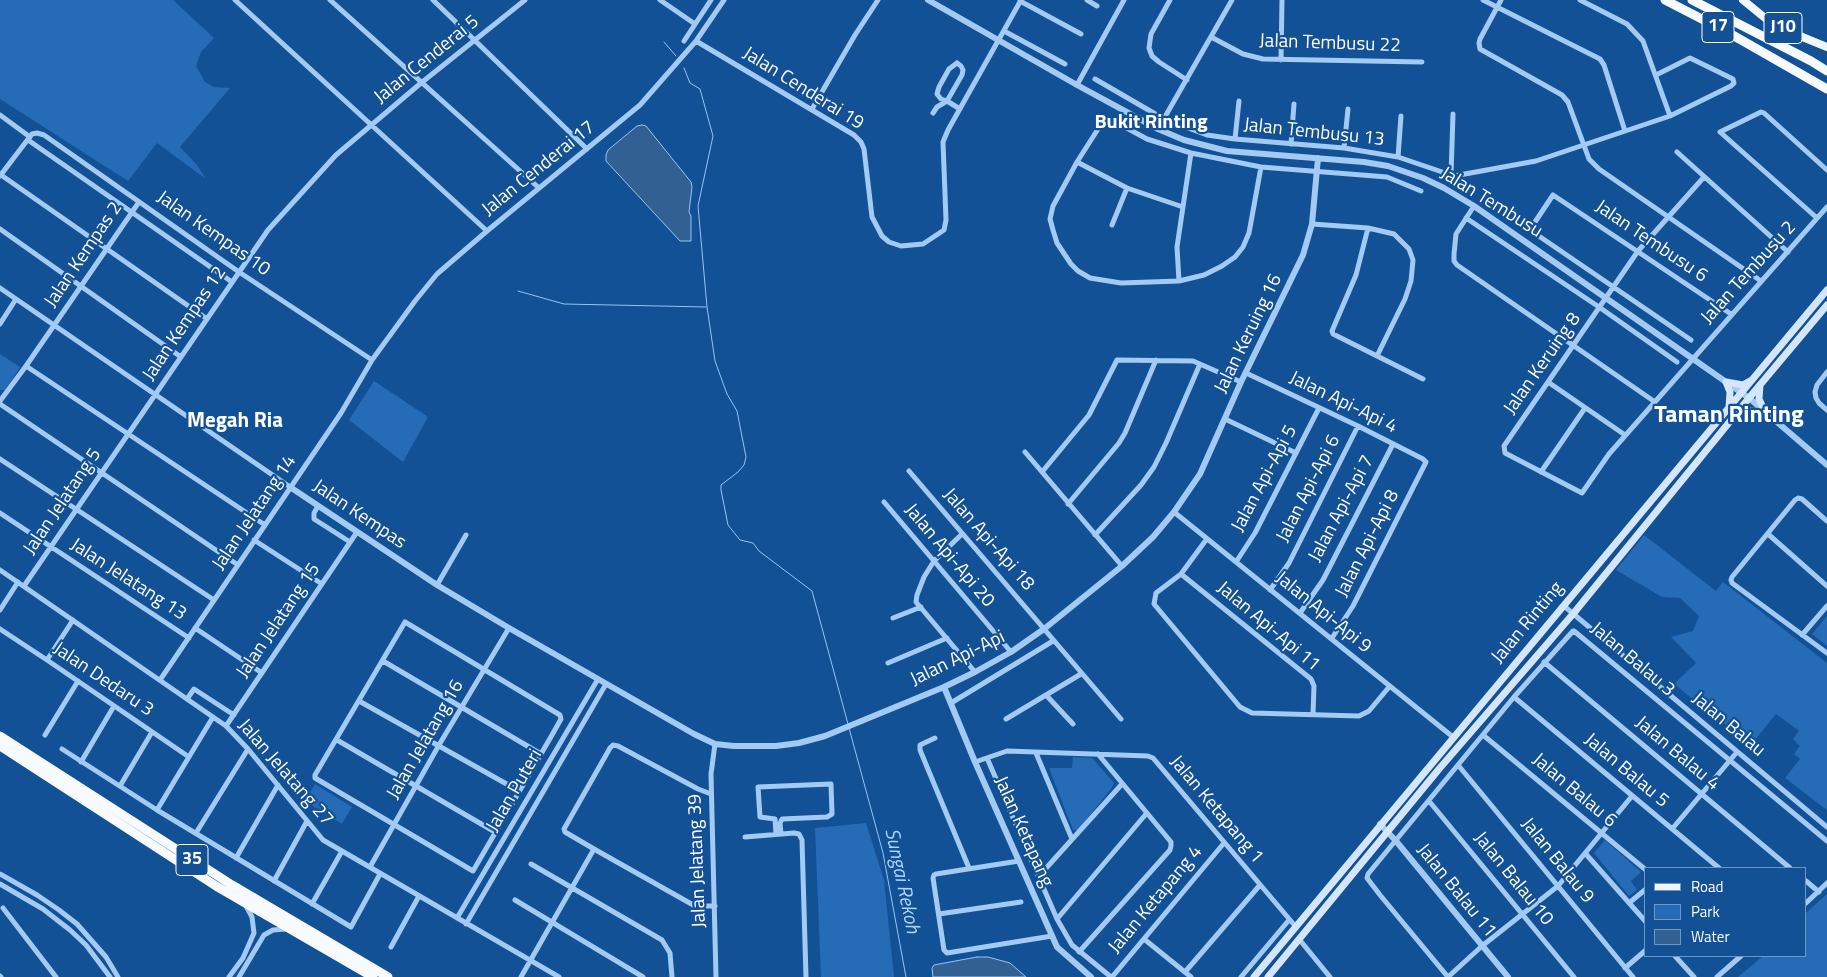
<!DOCTYPE html>
<style>
body{margin:0}
#map{position:relative;width:1827px;height:977px;overflow:hidden;background:#135197;font-family:"Titillium Web",sans-serif}
canvas{display:block}
.legend{position:absolute;left:1644px;top:867px;width:162px;height:90px;box-sizing:border-box;background:#135197;border:1px solid #7197c1;margin:0;padding:6px 9px;list-style:none;font-size:15px;color:#fff}
.legend li{display:flex;align-items:center;gap:10px;height:25px}
.legend b{width:25px;border:1px solid #7197c1}
</style>
<div id="map">
<canvas width="1827" height="977"></canvas>
<ul class="legend">
<li><b style="height:6px;background:#eff6ff"></b>Road</li>
<li><b style="height:14px;background:#256bb6"></b>Park</li>
<li><b style="height:14px;background:#336093"></b>Water</li>
</ul>
</div>
<script>
const ctx = document.querySelector('canvas').getContext('2d');
ctx.lineJoin = 'round';
function fill(path, color) { ctx.fillStyle = color; ctx.fill(path, 'evenodd'); }
const toPath = rows => new Path2D(rows.map(r => 'M' + r).join(''));
function strokePath(path, color, width, dash) { ctx.strokeStyle = color; ctx.lineWidth = width; ctx.lineCap = dash ? 'butt' : 'round'; ctx.setLineDash(dash || []); ctx.stroke(path); }
function label(font, color, halo, rows, align = 'center') {
  ctx.font = font + ' "Titillium Web",sans-serif'; ctx.lineWidth = 4.5; ctx.setLineDash([]); ctx.textBaseline = 'middle'; ctx.strokeStyle = halo; ctx.fillStyle = color; for (const [text, x, y, turn = 0] of rows) {
    ctx.save(); ctx.translate(x, y); ctx.rotate((+turn || 0) * Math.PI / 180); ctx.textAlign = isNaN(turn) ? turn : align; if (halo) ctx.strokeText(text, 0, 0); ctx.fillText(text, 0, 0); ctx.restore();
  }
}
const green = toPath([
 [0,0,173,0,214,38,201,52,196,66,205,82,214,87,230,88,180,147,197,165,206,179,157,143,128,181,0,99],
 [0,354,20,367,5,390,0,390],
 [374,381,428,417,403,462,349,420],
 [1644,535,1716,591,1723,582,1827,663,1827,810,1785,778,1800,759,1794,754,1800,746,1793,739,1799,731,1776,714,1751,745,1674,684,1696,663,1671,637,1693,631,1699,616,1680,598,1662,597,1616,570],
 [1827,616,1827,646,1812,634],
 [1073,757,1092,758,1114,783,1111,789,1078,830,1073,830,1049,768,1072,768],
 [315,784,352,807,342,824,305,801],
 [866,823,884,880,894,977,821,977,815,828],
 [1605,840,1641,872,1631,881,1637,890,1629,896,1594,853],
 [1827,894,1827,977,1738,977,1763,956,1806,956,1806,913]
]);
const water = toPath([
 [642,125,646,126,691,182,692,187,689,212,691,216,691,241,680,241,606,161,606,155,608,150,637,126,642,125],
 [977,957,988,957,1010,963,1026,977,933,977,932,968,934,965,977,957]
]);
const stream = toPath([
 [664,42,676,56],
 [684,68,690,83,700,89,713,136,698,206,707,307,715,361,727,394,737,411,746,457,744,465,738,472,721,485,721,490,728,525,740,540,753,543,759,551,812,591,848,724],
 [518,291,564,304,706,307],
 [849,728,883,853,906,977]
]);
const minor = toPath([
 [235,0,487,231],
 [330,0,539,188],
 [433,0,587,149],
 [660,0,695,24],
 [1087,0,1097,6],
 [1170,0,1151,34,1149,48,1152,56,1159,62,1187,80],
 [1483,0,1600,59,1604,65,1625,131],
 [1501,0,1480,39,1479,43,1480,49,1562,95,1568,102,1589,159,1599,169,1761,281],
 [1580,0,1627,24,1643,41,1670,116],
 [1020,1,1081,34],
 [1004,31,1065,64],
 [1211,37,1243,54,1263,59,1422,62],
 [684,41,711,0],
 [696,41,854,135,861,142,864,149,872,217,882,236,889,242,901,246,923,244,944,230,946,220,943,142,948,130,1021,0],
 [1281,60,1282,0],
 [957,63,961,66,963,70,962,75,947,101,941,99,937,94,939,87,949,69,957,63],
 [1095,79,1164,119,1207,135,1235,139,1344,148,1398,157,1454,176,1536,161,1670,116,1731,86,1734,83,1733,79,1690,58,1656,75],
 [1077,85,1124,0],
 [812,109,855,35,878,0],
 [933,113,937,107,947,101,960,109],
 [0,115,30,137],
 [1158,129,1232,0],
 [1235,139,1239,101],
 [28,140,232,282],
 [1291,144,1294,104],
 [1344,148,1348,109],
 [1677,152,1788,252],
 [1398,157,1401,116],
 [1077,162,1127,188,1183,207],
 [1261,167,1249,233,1243,247,1235,257,1222,266,1204,275,1179,281,1121,283,1090,278,1078,271,1071,264,1057,243,1053,230,1050,219,1053,206,1077,162,1105,118,1110,119,1147,139,1191,153,1261,167,1387,177,1421,191],
 [1,175,207,319],
 [1451,175,1453,114],
 [0,176,32,134,37,133,44,135,239,272,372,360],
 [1704,177,1638,251,1504,446,1505,453,1582,493,1609,454,1827,207],
 [1474,206,1456,234,1454,254,1454,261,1457,265,1655,402],
 [1466,218,1599,307,1677,362],
 [1817,218,1720,132,1761,112,1764,113,1827,170],
 [1312,224,1368,228,1394,234,1409,249,1413,260,1411,281,1405,299,1377,356],
 [1112,225,1127,188],
 [1368,228,1356,275,1332,331,1333,334,1423,379],
 [0,229,181,357],
 [1179,281,1177,247,1191,153],
 [0,288,290,487],
 [0,324,16,299],
 [1691,340,1533,232,1533,225,1553,195,1731,314],
 [26,366,265,525],
 [1827,372,1817,385,1815,392,1816,398,1819,403,1827,410],
 [1246,373,1358,426,1423,459,1426,462,1353,606,1332,638],
 [1548,382,1625,435],
 [0,401,26,366,139,202],
 [0,404,238,565],
 [1225,419,1296,453],
 [1025,452,1122,566],
 [0,459,214,600],
 [909,471,1121,719],
 [1042,472,1089,415,1117,360,1193,361,1241,382],
 [1541,472,1585,408],
 [884,502,1011,652],
 [1068,504,1119,443,1125,433,1156,360],
 [318,506,314,513,314,519,350,542],
 [1174,512,1453,737],
 [0,513,189,638],
 [1827,521,1802,499,1798,498,1795,500,1732,577,1731,580,1732,583,1827,653],
 [962,534,934,561,924,577,917,595,916,602,975,672],
 [1768,534,1827,586],
 [1095,535,1141,485,1154,467,1166,443,1200,364],
 [254,540,322,584],
 [1206,540,1181,574,1156,593,1154,604,1240,707,1252,713,1359,716,1369,711,1389,687],
 [1236,562,1255,533,1319,408],
 [0,570,226,726,248,749,323,840,559,977],
 [1181,574,1311,679,1314,686,1313,714],
 [437,585,466,535],
 [24,586,268,230,336,155,421,83,525,0],
 [1270,590,1289,563,1358,426],
 [1564,606,1827,827],
 [0,610,18,582],
 [1300,613,1323,580,1393,444],
 [893,618,921,607],
 [405,622,560,715,561,719,552,735,473,871,315,778,315,775,405,622],
 [195,628,262,673],
 [0,629,47,660,189,757],
 [1802,635,1827,606],
 [47,660,73,620],
 [383,661,541,754],
 [1544,662,1790,868],
 [888,663,947,638],
 [160,680,341,413,372,360,415,301,437,274,487,231,640,105,696,41,724,0],
 [1046,695,1073,724],
 [1514,697,1719,868],
 [187,699,194,689,234,715],
 [359,701,519,791],
 [951,703,1053,641],
 [1006,719,1081,674],
 [226,726,357,532],
 [45,735,78,681],
 [1483,735,1646,870],
 [935,738,920,745,920,750,969,868],
 [337,740,495,832],
 [715,744,711,774,716,977],
 [62,749,157,810,351,927,380,874],
 [1036,753,1072,839],
 [987,758,1057,919,1072,945,1111,977],
 [81,762,114,706],
 [975,762,1007,751,1148,756,1153,758,1296,927],
 [1458,765,1633,977],
 [120,786,152,732],
 [711,794,698,789,618,746,613,745,610,748,564,829,565,832,594,849,695,906,715,906],
 [1429,801,1574,977],
 [157,810,213,717],
 [1672,829,1737,752],
 [196,833,248,749],
 [776,834,775,819,760,817,758,787,831,784,832,814,827,817,782,819,780,823,781,834],
 [745,837,794,833,799,834,802,840,806,977],
 [1585,853,1646,922],
 [236,858,278,785],
 [1019,861,936,874,934,875,933,878,944,950,947,953,1052,936],
 [531,864,662,940,670,953,672,977],
 [370,867,439,745,509,628],
 [0,874,37,895,59,910,77,924,106,957,118,977],
 [1039,876,1122,784],
 [274,881,307,821],
 [1806,881,1819,892],
 [0,884,43,909,70,930,86,945,110,977],
 [515,900,643,977],
 [1629,903,1646,889],
 [1806,903,1827,883],
 [312,904,342,851],
 [3,908,56,977],
 [939,914,1021,902],
 [457,918,598,679],
 [1057,919,1146,814],
 [466,924,606,684],
 [1144,939,1191,977],
 [1299,939,1330,977],
 [391,947,419,896],
 [1079,952,1170,850,1171,846,1171,842,1098,754],
 [1675,956,1694,977],
 [1625,968,1646,950],
 [1185,972,1260,885],
 [0,976,1,977],
 [229,977,243,958,254,933,252,917,246,906],
 [239,977,264,935,273,930,286,929],
 [521,977,594,849],
 [1112,977,1224,843],
 [1241,977,1289,920],
 [1448,977,1380,895,1367,878,1368,874,1514,697,1573,631,1574,631,1827,841],
 [1448,977,1482,946,1558,886,1632,796],
 [1717,977,1741,956]
]);
const tertiary = toPath([
 [928,0,1077,85,1158,129,1184,140,1227,151,1364,162,1388,166,1423,178,1444,188,1474,206,1749,398,1827,465],
 [290,487,437,585,509,628,694,734,715,744,734,746,776,746,799,743,825,736,944,687,975,672,1011,652,1044,629,1122,566,1153,537,1174,512,1200,474,1241,382,1303,255,1312,224,1318,158],
 [944,687,975,762,1057,947,1091,977],
 [1380,824,1396,841,1508,977]
]);
const secondary = toPath([
 [1726,382,1743,385,1750,381],
 [1726,382,1730,392,1729,408],
 [1760,385,1759,399,1765,412],
 [1735,416,1748,411,1765,412],
 [1254,977,1827,290],
 [1268,977,1439,769,1573,614,1749,398,1827,305]
]);
const primary = toPath([
 [1743,0,1765,18,1795,34,1827,47]
]);
const trunk = toPath([
 [1665,0,1729,33,1827,89],
 [1692,0,1811,61,1827,71],
 [0,736,232,885,388,977],
 [0,746,216,886,373,977]
]);
const shields = [
 [1718,27,32],
 [1783,28,38],
 [192,860,32]
];
const shieldNames = [
 ["17",1718,27],
 ["J10",1783,28],
 ["35",192,860]
];
const streetNames = [
 ["Jalan Tembusu 22",1330,44,2],
 ["Jalan Cenderai 5",427,60,-39],
 ["Jalan Cenderai 19",803,89,32],
 ["Jalan Tembusu 13",1314,133,6],
 ["Jalan Cenderai 17",539,169,-39],
 ["Jalan Tembusu",1491,203,32],
 ["Jalan Kempas 10",213,234,35],
 ["Jalan Tembusu 6",1651,242,34],
 ["Jalan Kempas 2",84,255,-56],
 ["Jalan Tembusu 2",1749,273,-48],
 ["Jalan Kempas 12",185,324,-56],
 ["Jalan Keruing 16",1249,334,-64],
 ["Jalan Keruing 8",1543,364,-55],
 ["Jalan Api-Api 4",1343,403,26],
 ["Jalan Api-Api 5",1265,479,-62],
 ["Jalan Api-Api 6",1309,489,-63],
 ["Jalan Jelatang 5",63,502,-56],
 ["Jalan Api-Api 7",1342,509,-62],
 ["Jalan Jelatang 14",255,513,-56],
 ["Jalan Kempas",359,515,34],
 ["Jalan Api-Api 18",988,540,49],
 ["Jalan Api-Api 8",1368,544,-63],
 ["Jalan Api-Api 20",949,556,50],
 ["Jalan Jelatang 13",128,580,33],
 ["Jalan Api-Api 9",1323,613,39],
 ["Jalan Jelatang 15",279,621,-56],
 ["Jalan Rinting",1528,623,-50],
 ["Jalan Api-Api 11",1268,627,40],
 ["Jalan Api-Api",958,659,-26],
 ["Jalan Balau 3",1632,660,40],
 ["Jalan Dedaru 3",103,680,34],
 ["Jalan Balau",1728,725,40],
 ["Jalan Jelatang 16",426,740,-60],
 ["Jalan Balau 4",1677,754,40],
 ["Jalan Balau 5",1626,771,40],
 ["Jalan Jelatang 27",285,773,49],
 ["Jalan Puteri",515,791,-60],
 ["Jalan Balau 6",1574,791,40],
 ["Jalan Ketapang 1",1216,810,50],
 ["Jalan Ketapang",1023,832,66],
 ["Jalan Jelatang 39",698,861,-92],
 ["Jalan Balau 9",1557,861,51],
 ["Jalan Balau 10",1513,879,51],
 ["Jalan Balau 11",1456,891,51],
 ["Jalan Ketapang 4",1156,900,-50]
];
const neighbourhoodNames = [
 ["Bukit Rinting",1151,123]
];
const waterNames = [
 ["Sungai Rekoh",901,881,78]
];
const quarterNames = [
 ["Megah Ria",235,422]
];
const districtNames = [
 ["Taman Rinting",1729,416]
];
fill(green, '#256bb6');
fill(water, '#336093');
strokePath(water, '#95c5f6', 1);
strokePath(stream, '#95c5f6', 1);
strokePath(minor, '#a3caf3', 5);
strokePath(tertiary, '#a3caf3', 6);
strokePath(secondary, '#d3e6fd', 7);
strokePath(primary, '#eff6ff', 8);
strokePath(trunk, '#f7faff', 9);
for (const [x, y, w] of shields) { const box = new Path2D(); box.roundRect(x - w / 2, y - 15.5, w, 31, 4); ctx.fillStyle = '#135197'; ctx.fill(box); strokePath(box, '#fff', 1); }
label('bold 18px', '#fff', null, shieldNames);
label('19px', '#fff', '#135197', streetNames);
label('bold 20px', '#fff', '#135197', neighbourhoodNames);
label('italic 20px', '#b0d4fa', '#135197', waterNames);
label('bold 21px', '#fff', '#135197', quarterNames);
label('bold 24px', '#fff', '#135197', districtNames);
</script>
